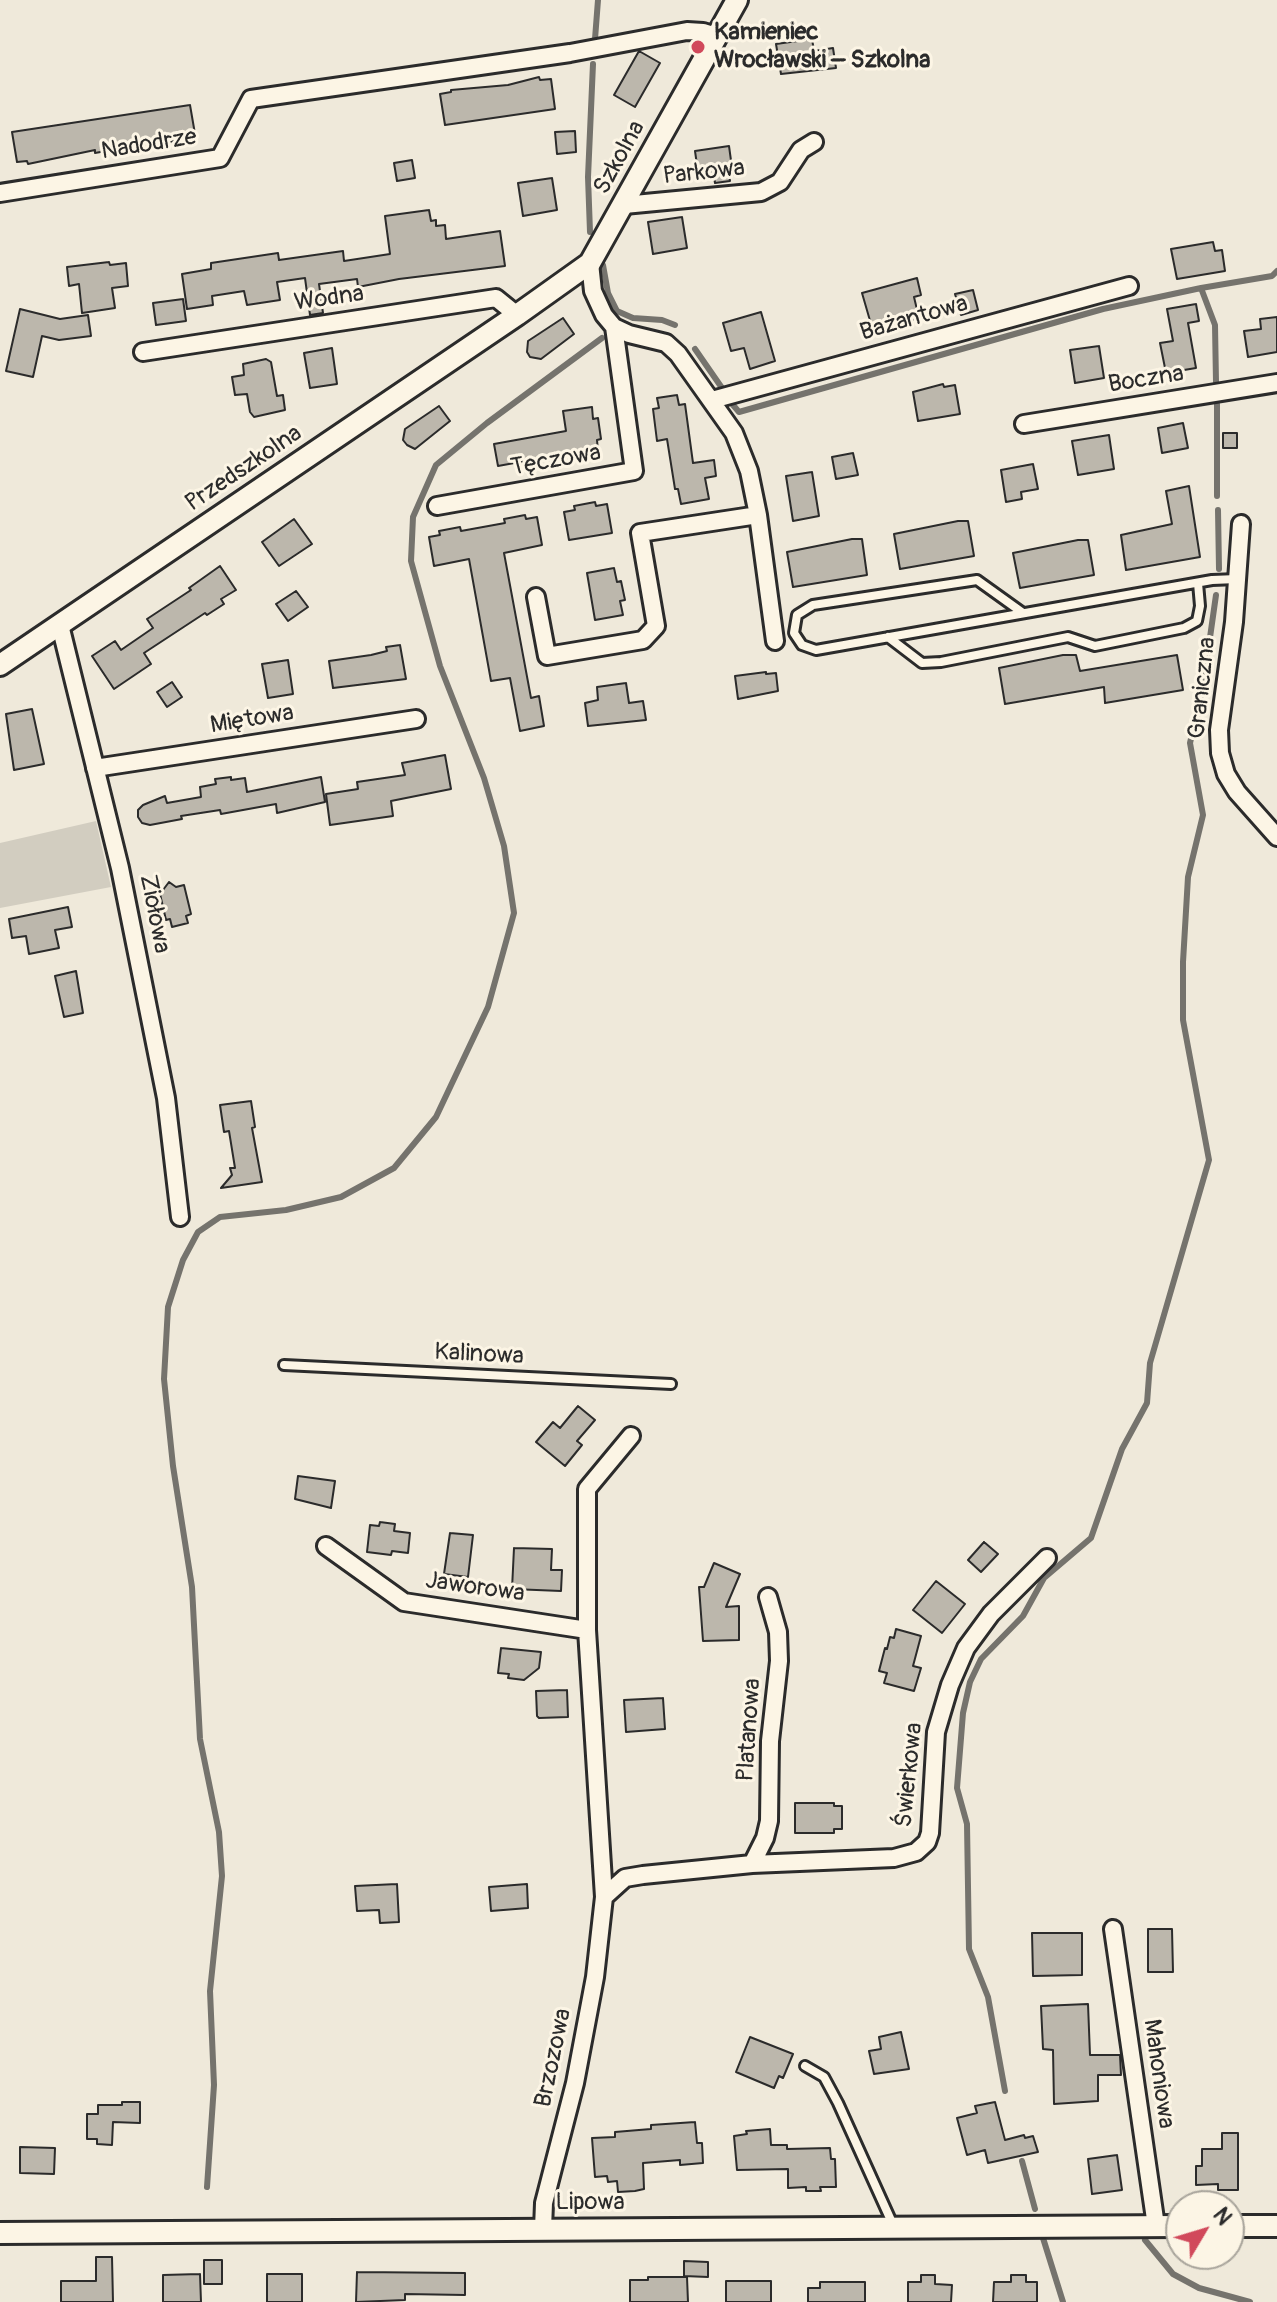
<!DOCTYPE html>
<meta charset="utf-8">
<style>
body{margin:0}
#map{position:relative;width:1277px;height:2302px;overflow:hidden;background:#efe9da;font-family:Pangolin,sans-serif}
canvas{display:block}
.north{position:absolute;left:1165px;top:2190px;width:80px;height:80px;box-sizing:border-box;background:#fcf5e5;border:2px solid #a8a49b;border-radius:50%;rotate:52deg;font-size:22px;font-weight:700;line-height:32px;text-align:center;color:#2b2b2b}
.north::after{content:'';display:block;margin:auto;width:28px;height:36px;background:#d1495b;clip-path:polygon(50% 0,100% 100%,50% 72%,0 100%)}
</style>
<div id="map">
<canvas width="1277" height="2302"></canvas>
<div class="north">N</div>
</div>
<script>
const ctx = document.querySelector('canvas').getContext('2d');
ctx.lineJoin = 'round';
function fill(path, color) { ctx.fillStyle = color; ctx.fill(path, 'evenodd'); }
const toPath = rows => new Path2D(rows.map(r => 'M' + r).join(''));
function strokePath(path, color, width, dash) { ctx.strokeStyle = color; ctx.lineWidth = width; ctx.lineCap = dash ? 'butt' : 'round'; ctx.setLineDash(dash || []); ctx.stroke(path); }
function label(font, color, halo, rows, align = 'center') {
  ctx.font = font + ' Pangolin,sans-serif'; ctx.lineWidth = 6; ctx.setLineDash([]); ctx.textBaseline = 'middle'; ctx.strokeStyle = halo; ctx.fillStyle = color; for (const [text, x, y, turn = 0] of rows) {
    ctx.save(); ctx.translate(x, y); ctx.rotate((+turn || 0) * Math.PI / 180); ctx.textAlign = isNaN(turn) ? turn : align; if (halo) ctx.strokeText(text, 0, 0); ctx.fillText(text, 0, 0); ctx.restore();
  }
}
const green = toPath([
 [96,821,111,887,0,908,0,843]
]);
const stream = toPath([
 [595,39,598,0],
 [590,232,588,177,593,64],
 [603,265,608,293,617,311,633,318,662,320,675,325],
 [1201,288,1215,325,1216,382],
 [695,349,722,388],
 [1217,404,1217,496],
 [733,405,739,412,1103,309,1201,288,1272,276,1277,271],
 [1218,510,1219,569],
 [1005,2091,988,1997,969,1949,967,1824,957,1788,963,1713,970,1682,981,1659,1023,1616,1044,1578,1091,1538,1122,1449,1147,1403,1150,1363,1209,1160,1183,1020,1183,962,1188,877,1203,815,1190,743,1203,687,1216,595],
 [1022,2161,1035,2209],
 [207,2187,214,2085,210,1991,222,1876,219,1832,200,1739,192,1587,173,1466,164,1379,168,1307,183,1260,198,1232,220,1217,286,1210,341,1197,394,1168,436,1117,488,1007,514,913,504,846,484,778,440,666,411,561,413,517,436,465,487,423,602,338],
 [1043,2238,1063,2302],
 [1145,2240,1173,2274,1199,2288,1250,2302]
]);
const building = toPath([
 [812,39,814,51,833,48,836,68,781,74,776,44,812,39],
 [639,51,660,63,635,107,614,95,639,51],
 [539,77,540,80,551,79,555,109,445,125,440,94,451,92,451,90,508,85,539,77],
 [190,105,195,134,184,136,185,139,163,143,162,139,127,144,106,151,95,153,95,150,28,164,27,161,17,162,12,132,190,105],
 [575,131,576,152,557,154,555,132,575,131],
 [729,146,733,175,729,175,730,181,715,183,714,177,699,179,695,151,729,146],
 [412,160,415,178,397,181,394,163,412,160],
 [552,178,557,210,523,216,518,183,552,178],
 [429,210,431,221,436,220,436,226,445,225,446,239,500,231,505,266,399,279,358,287,357,279,319,284,323,313,310,315,305,278,277,282,280,300,247,305,244,291,212,296,213,305,187,309,182,274,211,269,211,263,278,253,279,260,343,251,344,261,390,254,385,216,429,210],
 [682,217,687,248,653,254,648,222,682,217],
 [1213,242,1215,251,1222,250,1225,271,1177,279,1171,249,1213,242],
 [109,262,110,265,126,263,128,286,112,288,115,308,82,313,79,284,69,286,67,267,109,262],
 [917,278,921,295,914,297,919,318,873,331,862,293,917,278],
 [973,290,978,310,961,315,955,294,973,290],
 [183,299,186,321,156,325,153,303,183,299],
 [1196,304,1199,321,1188,323,1196,368,1166,373,1160,343,1173,341,1167,309,1196,304],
 [20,309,60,319,88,315,91,336,59,340,42,336,33,377,6,371,20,309],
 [761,312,775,361,750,369,744,348,731,351,723,323,761,312],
 [1277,317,1277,352,1248,357,1244,331,1261,329,1260,319,1277,317],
 [563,318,574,334,541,359,530,357,527,352,528,341,563,318],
 [1099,346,1104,378,1075,383,1070,350,1099,346],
 [332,348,337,384,310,388,304,353,332,348],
 [266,359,271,362,277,396,283,395,285,410,254,417,250,412,247,394,235,395,232,377,244,375,243,364,266,359],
 [943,384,944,387,955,385,960,414,918,421,913,392,943,384],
 [677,395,679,405,685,404,693,463,714,460,716,476,705,478,709,499,681,504,678,489,675,489,667,439,657,441,653,409,659,408,657,398,677,395],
 [439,406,450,421,415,449,407,445,403,440,405,429,439,406],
 [592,407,593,419,598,418,601,439,597,440,598,451,569,453,498,466,494,444,566,431,563,411,592,407],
 [1183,423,1188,448,1162,453,1158,428,1183,423],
 [1223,433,1237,433,1237,448,1223,448,1223,433],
 [1109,435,1114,469,1078,475,1072,441,1109,435],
 [853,453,858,475,836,479,832,457,853,453],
 [1033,464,1038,489,1021,492,1022,499,1006,502,1001,470,1033,464],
 [812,472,819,516,793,521,786,476,812,472],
 [1189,486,1200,557,1126,570,1121,535,1172,524,1166,491,1189,486],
 [595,502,596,506,607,504,612,533,569,540,564,512,575,510,574,506,595,502],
 [525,515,526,519,537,517,542,545,504,553,531,698,539,696,544,726,520,731,510,678,491,681,469,559,434,566,429,537,440,535,439,531,460,527,461,531,505,523,504,519,525,515],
 [294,519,312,544,279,566,262,542,294,519],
 [958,521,968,521,974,556,900,569,894,534,958,521],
 [852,539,862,539,867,575,793,587,787,552,852,539],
 [1078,540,1088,540,1094,575,1020,588,1013,553,1078,540],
 [220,566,236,590,221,599,224,604,207,615,205,613,144,653,151,664,114,689,92,656,115,641,121,650,153,628,147,619,191,590,189,588,220,566],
 [614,568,617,582,621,581,625,600,620,601,623,615,595,620,587,573,614,568],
 [296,591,308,607,288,621,276,604,296,591],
 [400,645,406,679,333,688,329,661,371,655,387,651,386,647,400,645],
 [1063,655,1076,655,1080,671,1177,655,1183,690,1105,703,1104,687,1005,704,999,668,1063,655],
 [288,660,293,694,268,698,262,664,288,660],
 [766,672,766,674,776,673,778,691,738,699,735,676,766,672],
 [172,682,182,697,167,707,157,692,172,682],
 [626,683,629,703,643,701,646,720,588,726,585,703,598,700,597,687,626,683],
 [32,709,44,764,14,770,6,714,32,709],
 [445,755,451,789,391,801,393,816,330,825,326,794,358,789,357,782,405,775,402,763,445,755],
 [231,777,231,780,245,778,247,792,321,777,325,802,277,813,276,804,221,814,220,810,181,816,182,819,150,825,142,823,138,817,138,810,143,805,165,796,167,803,201,797,200,787,216,784,215,779,231,777],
 [169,882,176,887,184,885,191,914,186,916,188,923,172,927,170,919,166,920,160,894,169,882],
 [68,907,72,927,55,930,59,948,29,954,26,936,12,938,9,919,68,907],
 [76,971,83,1013,64,1017,55,976,76,971],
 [251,1101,255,1127,252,1128,262,1182,221,1188,232,1175,230,1168,235,1168,229,1131,224,1132,220,1105,251,1101],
 [578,1406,595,1420,577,1441,582,1445,565,1466,536,1442,553,1422,560,1428,578,1406],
 [298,1476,335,1481,331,1508,295,1499,298,1476],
 [380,1522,395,1524,394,1531,410,1533,408,1553,392,1551,391,1555,367,1552,370,1525,379,1526,380,1522],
 [450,1533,473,1535,468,1577,444,1574,450,1533],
 [984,1542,998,1554,981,1572,968,1560,984,1542],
 [514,1548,552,1549,551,1570,562,1570,561,1591,512,1589,514,1548],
 [714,1563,740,1574,726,1607,739,1606,739,1640,703,1641,699,1587,704,1587,714,1563],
 [936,1581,965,1604,942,1633,913,1610,936,1581],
 [896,1629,921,1636,913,1666,921,1668,914,1691,884,1683,887,1673,879,1671,885,1648,887,1649,890,1637,894,1638,896,1629],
 [501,1648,541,1652,539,1668,524,1680,508,1678,509,1674,498,1673,501,1648],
 [567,1690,568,1717,539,1718,537,1716,536,1691,567,1690],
 [663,1698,665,1729,626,1732,624,1700,663,1698],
 [795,1803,834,1803,834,1806,842,1806,842,1829,834,1829,834,1833,795,1833,795,1803],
 [397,1884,399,1922,380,1923,379,1910,357,1911,355,1886,397,1884],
 [527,1884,528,1908,491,1911,489,1887,527,1884],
 [1148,1929,1172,1929,1173,1972,1148,1972,1148,1929],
 [1032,1933,1082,1933,1082,1975,1033,1976,1032,1933],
 [1088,2004,1090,2055,1120,2055,1121,2075,1098,2075,1098,2101,1054,2104,1053,2050,1043,2049,1041,2006,1088,2004],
 [901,2032,909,2069,874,2074,869,2051,881,2049,879,2037,901,2032],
 [750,2037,793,2054,783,2078,779,2076,774,2088,736,2072,750,2037],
 [122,2102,140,2102,140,2123,113,2122,112,2145,97,2144,97,2139,87,2139,87,2114,98,2114,98,2105,122,2105,122,2102],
 [995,2102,1005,2140,1024,2135,1025,2138,1033,2136,1038,2152,988,2163,985,2150,967,2155,957,2118,977,2113,975,2106,995,2102],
 [695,2122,697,2143,702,2143,703,2163,680,2165,680,2160,643,2163,644,2189,635,2191,618,2192,617,2181,608,2182,607,2176,595,2177,592,2138,615,2137,615,2132,651,2129,651,2125,695,2122],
 [770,2129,771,2145,787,2145,787,2149,830,2148,831,2159,835,2159,836,2187,820,2187,821,2191,806,2191,806,2187,788,2188,788,2169,737,2170,734,2136,747,2134,746,2131,770,2129],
 [1222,2133,1238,2133,1238,2190,1218,2190,1218,2184,1196,2185,1196,2166,1202,2166,1202,2149,1222,2149,1222,2133],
 [20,2147,55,2148,54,2174,20,2173,20,2147],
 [1117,2155,1122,2190,1092,2194,1088,2159,1117,2155],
 [96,2257,112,2257,113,2302,61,2302,61,2281,96,2281,96,2257],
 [204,2260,222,2260,222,2284,204,2284,204,2260],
 [684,2261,708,2262,708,2277,684,2276,684,2261],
 [357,2272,465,2273,465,2295,405,2294,405,2300,356,2302,357,2272],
 [200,2274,201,2302,163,2302,163,2275,200,2274],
 [267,2274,302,2274,302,2302,267,2302,267,2274],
 [921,2275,935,2275,935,2284,952,2285,951,2302,908,2302,908,2282,921,2282,921,2275],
 [1011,2275,1026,2275,1026,2282,1037,2282,1037,2302,993,2302,994,2282,1011,2282,1011,2275],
 [648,2277,687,2277,688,2302,630,2302,630,2280,648,2280,648,2277],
 [726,2281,771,2281,771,2302,726,2302,726,2281],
 [820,2282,865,2282,865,2302,808,2302,808,2288,820,2288,820,2282]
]);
const service = toPath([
 [1023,613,977,580,813,605,797,615,794,633,802,645,816,650,1212,580,1237,579],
 [888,637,922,663,941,662,1068,637,1095,646,1184,628,1197,621,1200,606,1198,583],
 [284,1365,671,1384],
 [805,2066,824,2077,838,2103,894,2227]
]);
const minor = toPath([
 [0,193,220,158,251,99,570,53,687,31,703,32,716,36],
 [624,205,761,192,780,182,801,150,814,142],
 [590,263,593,291,604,315,614,327,629,334,666,343,678,354,734,433,749,471,758,515,775,641],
 [143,352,496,298,517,315],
 [712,400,1129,286],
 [1024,424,1277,383],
 [437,506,634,471,614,327],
 [1241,524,1234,622,1219,730,1220,753,1226,774,1237,792,1277,837],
 [536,597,547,656,643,640,656,626,640,533,758,515],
 [60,625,120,868,166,1098,180,1217],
 [95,768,416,719],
 [326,1546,404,1602,587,1630],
 [752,1864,765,1838,769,1821,770,1741,779,1661,778,1632,768,1597],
 [604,1897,625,1878,643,1875,752,1864,894,1858,916,1852,927,1842,930,1833,936,1732,950,1685,966,1648,991,1614,1047,1558],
 [1113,1929,1156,2226],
 [543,2229,544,2203,575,2083,595,1977,604,1897,587,1630,587,1489,631,1436]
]);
const tertiary = toPath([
 [0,665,517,315,590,263,737,0],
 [1229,2226,1277,2226],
 [0,2233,1181,2226]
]);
const markers = [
 [698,47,8,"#d1495b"]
];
const poiNames = [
 ["Kamieniec",714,33],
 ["Wrocławski – Szkolna",714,61]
];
const streetNames = [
 ["Nadodrze",149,145,-9],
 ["Szkolna",620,158,-61],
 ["Parkowa",704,173,-6],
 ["Wodna",329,299,-8],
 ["Bażantowa",914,319,-16],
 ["Boczna",1146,380,-9],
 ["Tęczowa",556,461,-10],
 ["Przedszkolna",244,469,-34],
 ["Graniczna",1203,688,-84],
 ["Miętowa",252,720,-9],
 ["Ziołowa",154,914,79],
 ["Kalinowa",479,1355,3],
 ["Jaworowa",475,1588,8],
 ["Platanowa",750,1730,-86],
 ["Świerkowa",910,1775,-84],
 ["Brzozowa",554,2058,-78],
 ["Mahoniowa",1158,2074,82],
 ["Lipowa",590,2203]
];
fill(green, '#d2cdc0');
strokePath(stream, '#75736d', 6);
fill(building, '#bcb7ac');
strokePath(building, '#2b2b2b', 2);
strokePath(service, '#2b2b2b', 14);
strokePath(minor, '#2b2b2b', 22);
strokePath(tertiary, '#2b2b2b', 26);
strokePath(service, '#fcf5e5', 8);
strokePath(minor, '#fcf5e5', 16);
strokePath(tertiary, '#fcf5e5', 20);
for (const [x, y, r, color] of markers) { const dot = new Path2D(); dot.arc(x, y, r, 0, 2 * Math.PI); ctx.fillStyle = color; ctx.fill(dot); strokePath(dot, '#fcf5e5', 3); }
label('bold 24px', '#2b2b2b', '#fcf5e5', poiNames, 'left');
label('24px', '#2b2b2b', '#fcf5e5', streetNames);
</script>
